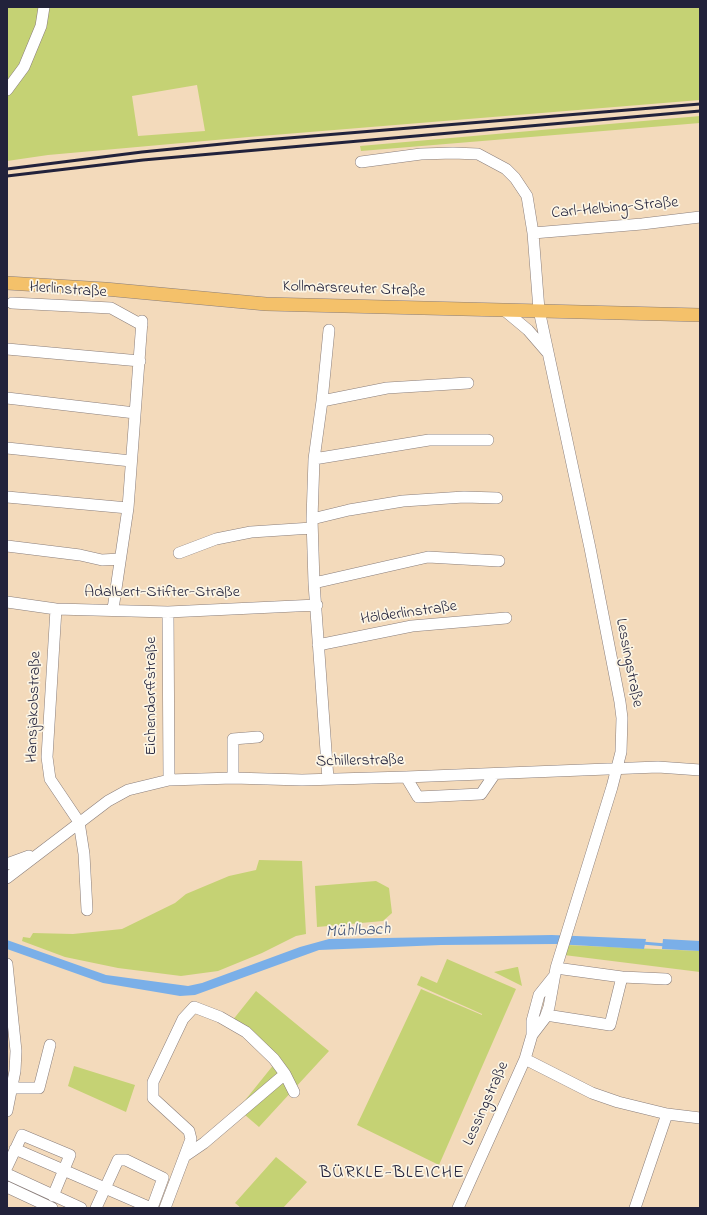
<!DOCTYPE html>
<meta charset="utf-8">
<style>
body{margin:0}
#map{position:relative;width:707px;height:1215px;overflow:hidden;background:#f3dabb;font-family:"Indie Flower",sans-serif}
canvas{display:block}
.frame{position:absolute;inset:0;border:8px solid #22223b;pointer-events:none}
</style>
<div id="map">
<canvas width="707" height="1215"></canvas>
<div class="frame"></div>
</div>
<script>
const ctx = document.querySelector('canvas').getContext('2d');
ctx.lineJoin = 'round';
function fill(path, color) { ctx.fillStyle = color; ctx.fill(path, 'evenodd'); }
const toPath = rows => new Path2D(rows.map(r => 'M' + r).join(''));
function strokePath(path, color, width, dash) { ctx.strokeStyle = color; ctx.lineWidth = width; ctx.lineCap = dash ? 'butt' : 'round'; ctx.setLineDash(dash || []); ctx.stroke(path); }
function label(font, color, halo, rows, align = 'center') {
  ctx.font = font + ' "Indie Flower",sans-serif'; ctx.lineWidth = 3.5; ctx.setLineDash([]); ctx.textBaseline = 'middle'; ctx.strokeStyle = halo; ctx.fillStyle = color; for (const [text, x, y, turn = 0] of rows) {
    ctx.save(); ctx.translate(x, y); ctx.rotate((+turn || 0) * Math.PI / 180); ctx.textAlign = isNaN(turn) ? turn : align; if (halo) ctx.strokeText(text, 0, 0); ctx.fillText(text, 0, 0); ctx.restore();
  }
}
const green = toPath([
 [7,7,700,7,700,100,249,137,48,155,7,161],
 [197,85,205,131,138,136,132,96],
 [700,116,700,123,361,151,360,146],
 [259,860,302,861,306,934,296,936,262,953,218,971,181,976,118,968,65,957,22,941,23,937,30,938,33,933,73,934,122,929,175,903,186,894,229,876,256,870],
 [376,881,389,888,392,913,383,921,317,927,315,886],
 [566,945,700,951,700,972,564,955],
 [447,959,516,989,439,1165,357,1125,421,989,482,1015,482,1014,417,985,421,976,437,983],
 [518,967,522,986,494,972,517,967],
 [256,991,329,1051,259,1127,238,1109,275,1063,232,1021],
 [74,1066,135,1085,126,1112,68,1086],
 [276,1157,307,1182,283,1208,241,1208,235,1203]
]);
const water = toPath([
 [552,935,646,939,644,949,555,944,441,945,319,950,195,995,180,996,103,983,7,949,7,940,106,975,188,986,202,983,300,947,329,939],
 [663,939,700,941,700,951,662,949]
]);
const stream = toPath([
 [642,943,666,945]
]);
const minor = toPath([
 [7,90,24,67,41,26,44,7],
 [361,162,421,154,453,153,478,154,506,169,515,178,527,196,533,233,539,310,590,548,620,702,622,718,621,752,612,787,556,968,549,1007,545,1018,532,1035],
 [533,233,642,224,700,217],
 [12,303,111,308,142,325],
 [504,310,528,330,547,352],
 [7,349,140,361],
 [7,398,135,413],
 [322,401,387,388,468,383],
 [7,448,131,461],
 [314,459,429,440,488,440],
 [7,497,128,508],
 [312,519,349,510,403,501,464,497,497,498],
 [7,546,80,555,102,560,120,559],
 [179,553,216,539,251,532,312,528],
 [314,583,428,557,499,561],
 [7,602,56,609,168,612,317,605],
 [56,609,47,757,50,779,79,822,84,854,87,910],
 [113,609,128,508,142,321],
 [168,612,169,780],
 [318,645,412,626,506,618],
 [406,777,418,797,481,794,494,775],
 [233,778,233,739,258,737],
 [328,779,314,583,312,519,314,459,322,401,329,330],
 [7,864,29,856],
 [7,878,108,801,128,790,169,780,233,778,302,780,406,777,658,767,700,770],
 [7,964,16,1051,15,1071,7,1111],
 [622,977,666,979],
 [546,1015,610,1025,622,977,556,968],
 [525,1059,592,1093,618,1102,667,1114,700,1118],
 [13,1088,39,1088,50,1045],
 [15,1149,151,1208],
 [185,1156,204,1143,285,1074],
 [7,1167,22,1135,70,1155,53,1196],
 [7,1174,81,1208],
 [7,1187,52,1208],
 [96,1208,118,1160,126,1160,163,1178,152,1208],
 [165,1208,191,1139,189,1131,153,1098,153,1082,183,1019,194,1007,220,1017,246,1032,274,1059,285,1074,294,1092],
 [458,1208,525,1059,532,1035,532,1021,539,995,555,975],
 [635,1208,667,1114]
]);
const major = toPath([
 [7,283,105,289,266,304,700,315]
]);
const rail = toPath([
 [7,169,142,152,252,141,700,104],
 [7,176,143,160,700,111]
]);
const streetNames = [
 ["Carl-Helbing-Straße",615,209,-5],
 ["Kollmarsreuter Straße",354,290,2],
 ["Herlinstraße",68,291,4],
 ["Adalbert-Stifter-Straße",162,593],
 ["Hölderlinstraße",409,614,-8],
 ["Lessingstraße",628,663,79],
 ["Eichendorffstraße",152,696,-90],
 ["Hansjakobstraße",35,707,-88],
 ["Schillerstraße",360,762,-1],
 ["Lessingstraße",487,1104,-66]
];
const waterNames = [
 ["Mühlbach",358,932,-3]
];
const quarterNames = [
 ["BÜRKLE-BLEICHE",392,1174]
];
fill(green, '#c5d274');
fill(water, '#7aafe8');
strokePath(stream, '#7aafe8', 3);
strokePath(minor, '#8a7e7b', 12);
strokePath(major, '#8a7e7b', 14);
strokePath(minor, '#fff', 11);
strokePath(major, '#f4c16a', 13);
strokePath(rail, '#22223b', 3);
label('16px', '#22223b', '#fcf5e5', streetNames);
label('italic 17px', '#415378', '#fcf5e5', waterNames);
ctx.letterSpacing = '1px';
label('18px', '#22223b', '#fcf5e5', quarterNames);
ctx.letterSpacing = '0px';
</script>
